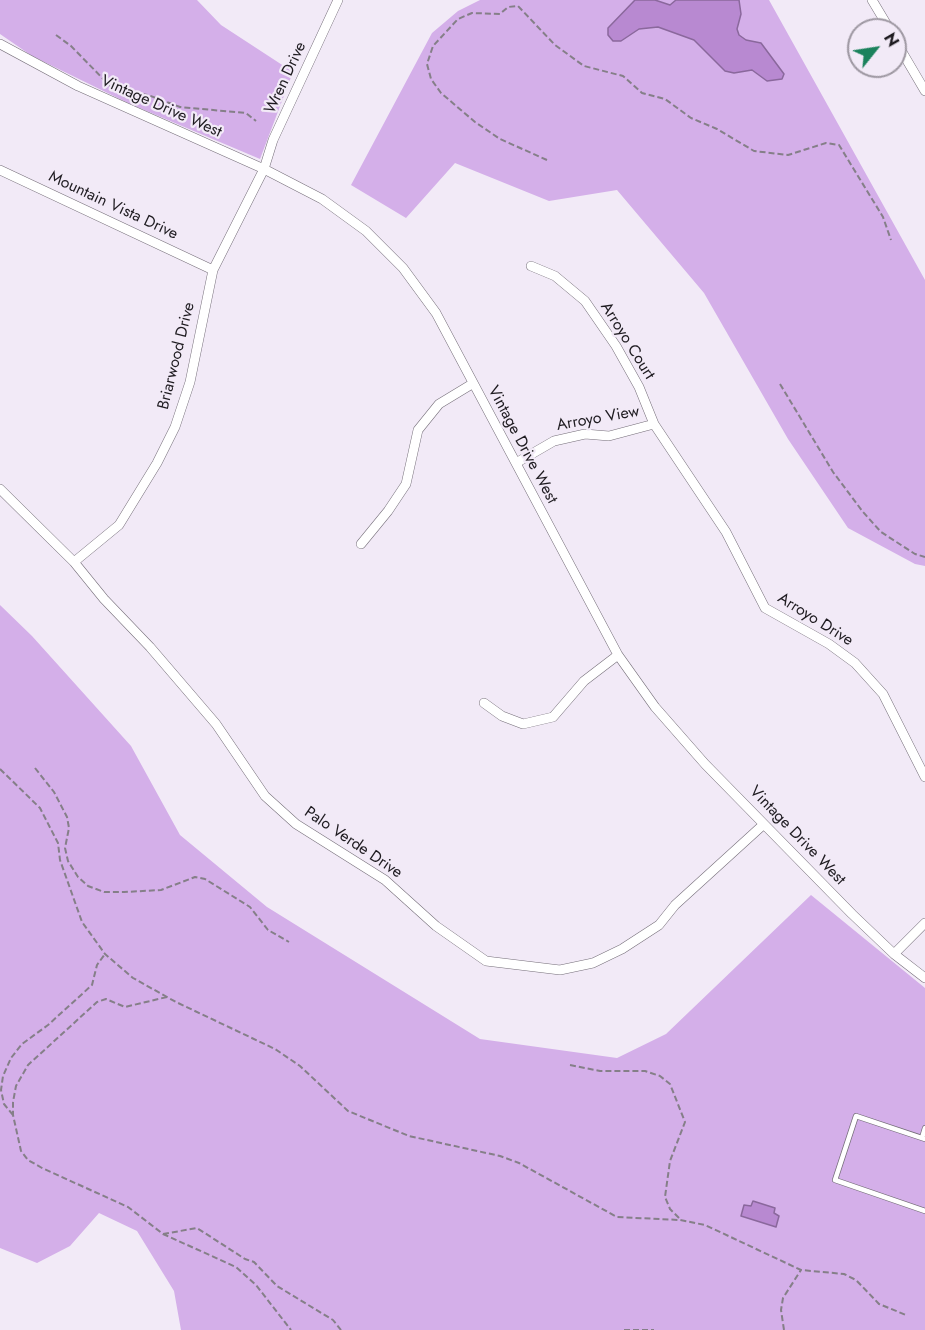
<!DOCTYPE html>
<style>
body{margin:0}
#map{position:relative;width:925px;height:1330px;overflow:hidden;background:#f2eaf7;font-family:Jost,sans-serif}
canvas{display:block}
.north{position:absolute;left:847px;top:18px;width:60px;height:60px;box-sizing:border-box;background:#f2eaf7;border:2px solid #9d97a1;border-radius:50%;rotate:60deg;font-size:16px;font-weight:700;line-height:24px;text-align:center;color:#1e1b20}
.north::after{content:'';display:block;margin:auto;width:21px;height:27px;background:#1b825c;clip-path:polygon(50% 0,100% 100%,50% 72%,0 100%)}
</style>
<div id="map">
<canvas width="925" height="1330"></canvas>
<div class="north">N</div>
</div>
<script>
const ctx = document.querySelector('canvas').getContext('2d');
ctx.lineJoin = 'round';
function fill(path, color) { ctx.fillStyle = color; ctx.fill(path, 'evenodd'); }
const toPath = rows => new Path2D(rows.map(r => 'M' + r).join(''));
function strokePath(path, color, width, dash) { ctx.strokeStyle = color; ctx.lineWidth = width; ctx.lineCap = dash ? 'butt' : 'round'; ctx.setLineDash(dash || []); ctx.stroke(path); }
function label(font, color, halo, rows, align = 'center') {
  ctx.font = font + ' Jost,sans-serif'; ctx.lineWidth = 4.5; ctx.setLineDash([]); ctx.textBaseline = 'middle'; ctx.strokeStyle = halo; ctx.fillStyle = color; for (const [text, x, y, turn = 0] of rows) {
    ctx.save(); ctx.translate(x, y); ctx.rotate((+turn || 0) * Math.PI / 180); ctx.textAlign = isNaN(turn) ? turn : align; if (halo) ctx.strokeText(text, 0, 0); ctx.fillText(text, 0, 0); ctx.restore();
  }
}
const green = toPath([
 [0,0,197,0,221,25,293,72,260,159,130,104,32,56,0,34],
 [480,0,769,0,925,280,925,566,915,564,848,528,788,439,704,293,617,190,549,201,455,163,406,218,351,185,432,33,458,11],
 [0,605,32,636,131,746,180,835,267,907,480,1039,617,1058,666,1034,811,895,925,988,925,1330,181,1330,174,1291,137,1231,99,1213,70,1246,37,1263,0,1248]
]);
const water = toPath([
 [635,0,655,0,670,5,676,0,739,0,741,14,737,29,739,35,746,40,761,43,784,74,782,79,767,81,752,70,734,73,725,71,694,40,658,27,639,29,621,41,613,41,608,35,608,28,635,0],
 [753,1201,775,1208,774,1213,779,1216,776,1227,741,1216,744,1205,751,1206,753,1201]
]);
const path = toPath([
 [56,35,71,46,114,90,148,95,180,107,246,113,256,121],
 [547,160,500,139,475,122,441,93,431,79,427,64,433,46,458,19,472,13,500,14,508,7,518,6,555,45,584,66,623,76,642,93,665,99,691,118,717,129,754,151,788,155,826,143,839,145,883,217,891,240],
 [780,384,833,472,863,512,881,532,915,554,925,557],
 [35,768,54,792,67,817,69,828,65,848,68,861,78,877,88,886,104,892,124,892,161,890,195,877,205,879,250,907,268,930,289,942],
 [0,769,40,808,58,843,60,860,82,922,105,954,133,978,176,1002,275,1049,300,1066,348,1111,409,1136,500,1156,519,1163,617,1217,680,1220,705,1225,801,1270,844,1274,856,1280,879,1304,906,1315],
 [167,997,125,1007,106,999,97,1002,28,1065,16,1086,13,1102,13,1115,21,1151,28,1160,42,1168,128,1207,163,1234,236,1267,256,1285,291,1330],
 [570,1065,600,1071,645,1071,660,1076,670,1084,685,1122,670,1161,665,1197,670,1209,679,1218],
 [13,1115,4,1104,1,1090,3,1076,11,1058,22,1044,48,1025,92,985,97,965,105,954],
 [163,1234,197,1228,245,1259,254,1262,277,1286,333,1320,341,1330],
 [624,1330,654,1330],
 [784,1330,781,1310,783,1298,801,1270]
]);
const lane = toPath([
 [922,1138,925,1128],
 [925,1139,856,1116,835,1180,925,1211]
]);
const street = toPath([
 [872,0,890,30],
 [895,40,925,91],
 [0,44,78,86,264,169,322,199,366,231,403,268,436,313,618,655,655,707,705,764,852,914,894,954,925,978],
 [0,170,213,270],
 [531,266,555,276,585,301,616,346,639,387,654,424,726,532,765,608,829,644,855,663,883,694,925,777],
 [516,463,554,441,585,434,609,436,654,424],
 [0,489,74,562,104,599,150,647,216,724,265,796,296,824,385,880,436,926,486,961,560,970,593,963,622,949,659,925,675,905,764,824],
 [361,544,388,511,406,484,418,430,439,404,472,384],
 [74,562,119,525,157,463,175,427,190,382,213,270,264,169,273,140,338,0],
 [484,703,502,716,523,724,553,717,584,681,618,655],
 [894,954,925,923]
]);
const streetNames = [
 ["Wren Drive",286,78,-65],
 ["Vintage Drive West",161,107,24],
 ["Mountain Vista Drive",113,206,25],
 ["Arroyo Court",627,341,58],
 ["Briarwood Drive",177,356,-76],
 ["Arroyo View",598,419,-10],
 ["Vintage Drive West",522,445,62],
 ["Arroyo Drive",815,620,32],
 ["Vintage Drive West",797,836,46],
 ["Palo Verde Drive",353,843,34]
];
fill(green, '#d4afe9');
fill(water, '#b889d1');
strokePath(water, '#8a689c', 1.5);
strokePath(lane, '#756e79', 6);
strokePath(street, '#756e79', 10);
strokePath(path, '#857f88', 2, [6, 3]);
strokePath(lane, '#fff', 4.5);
strokePath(street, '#fff', 9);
label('16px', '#1e1b20', '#f2eaf7', streetNames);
</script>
